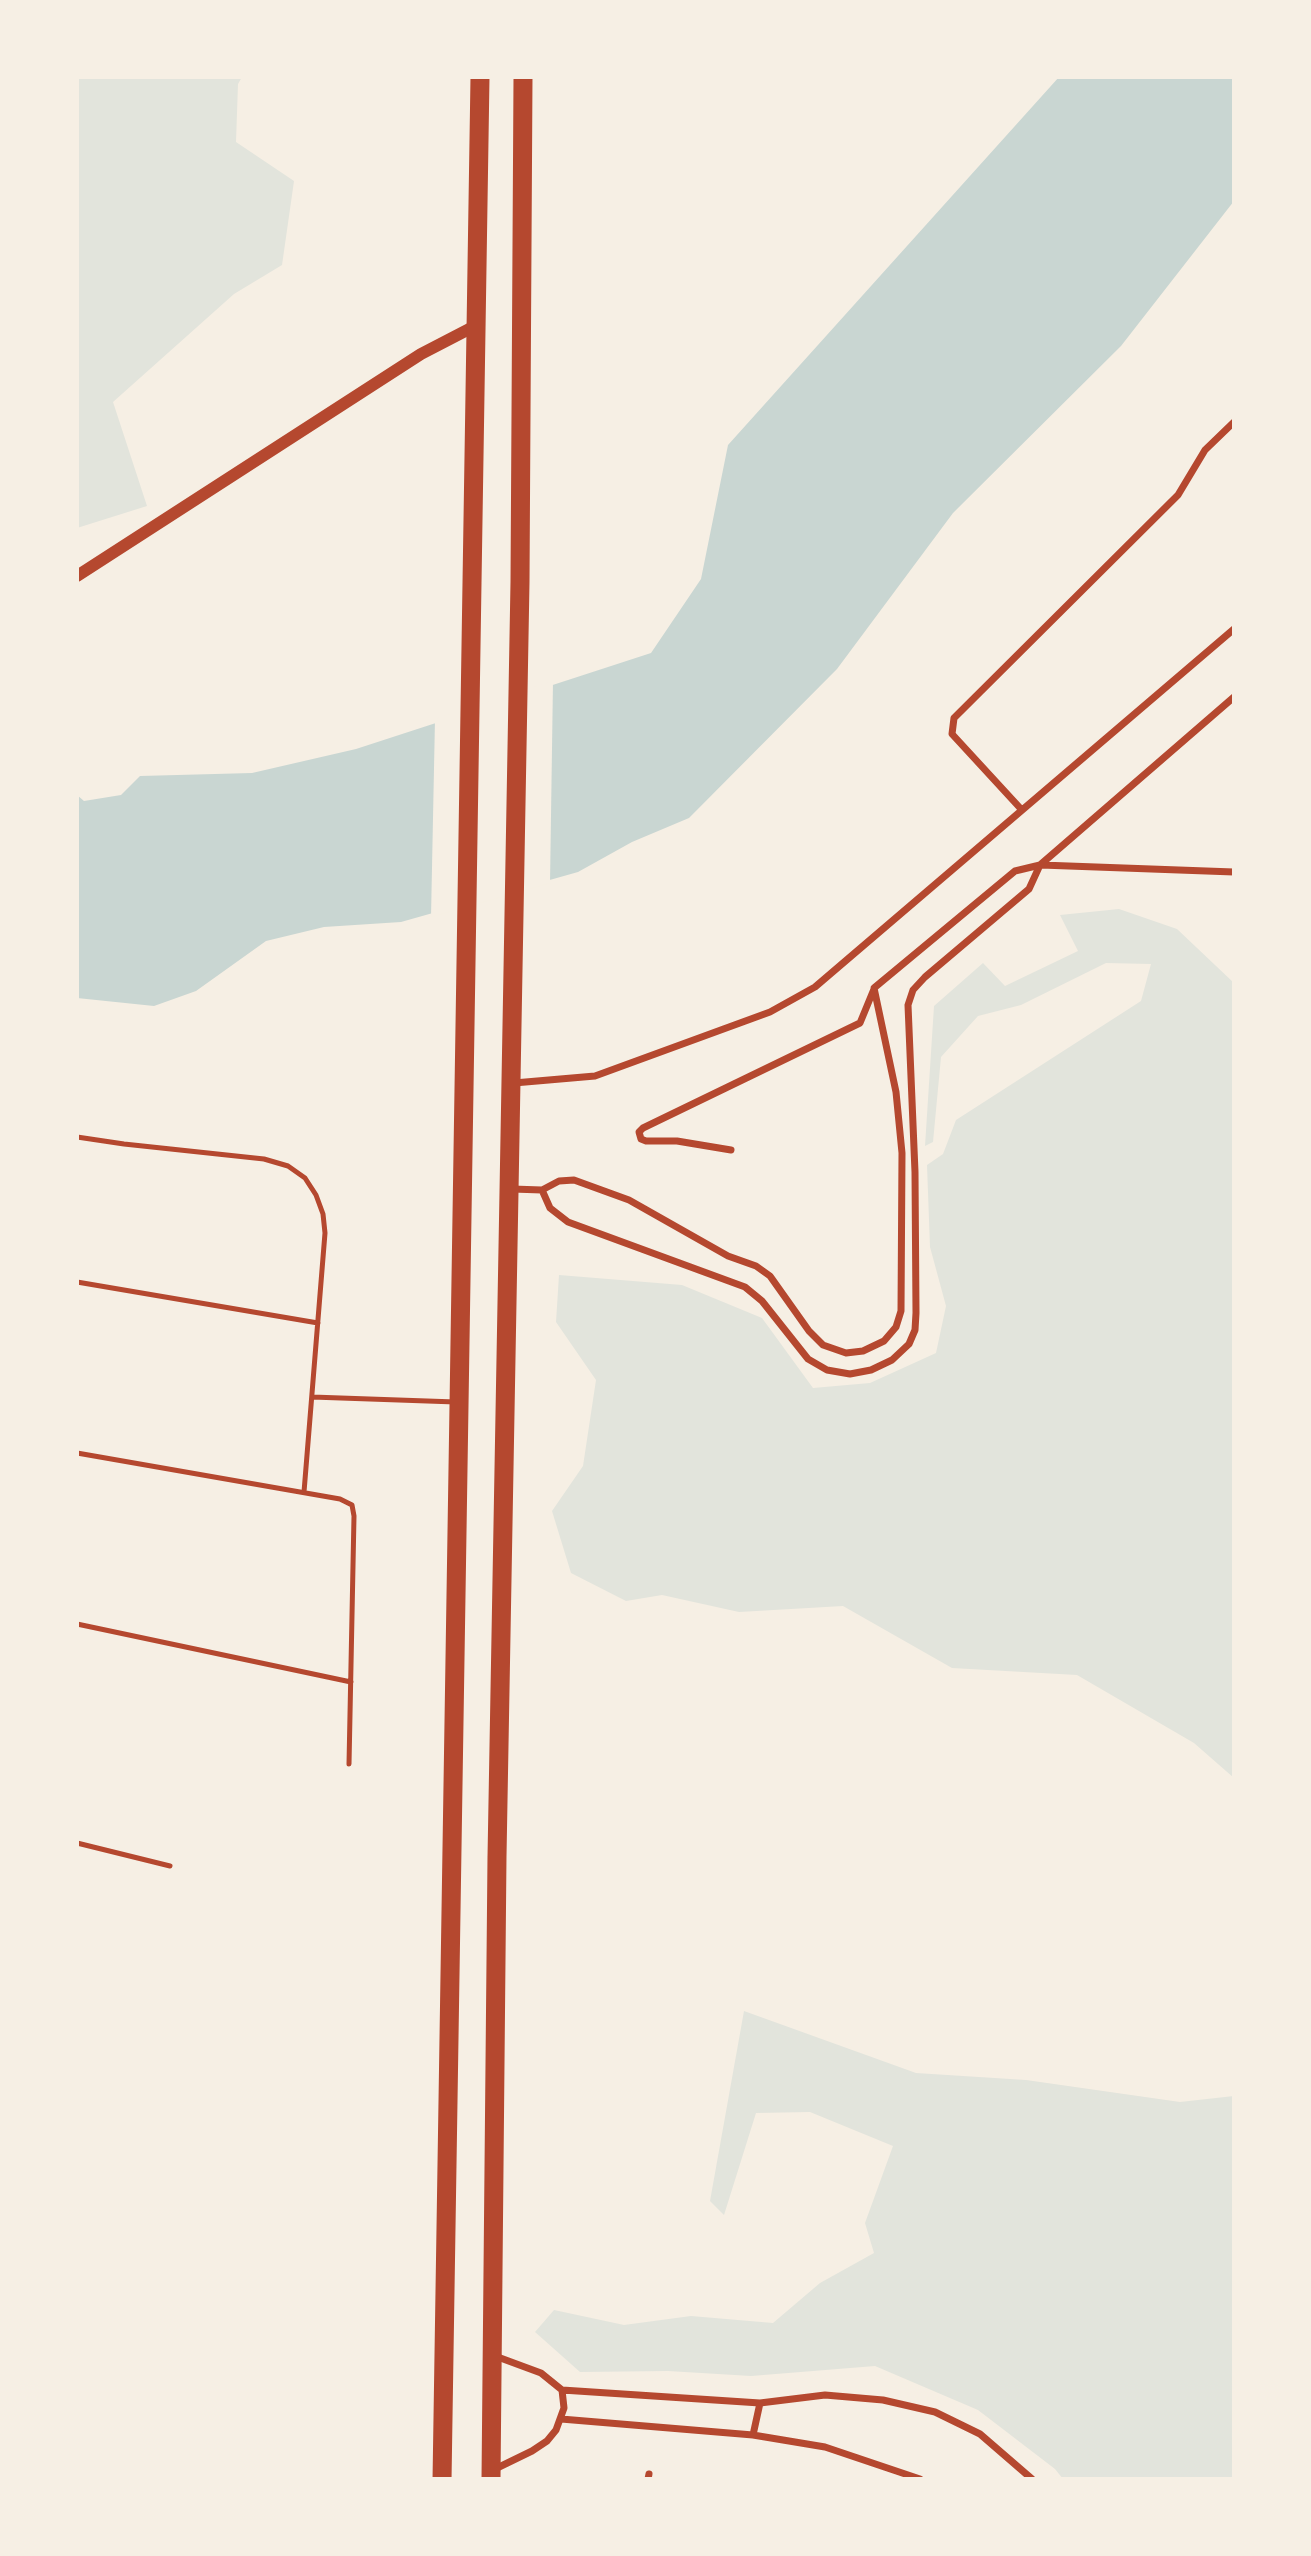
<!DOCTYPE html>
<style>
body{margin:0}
#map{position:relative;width:1311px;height:2556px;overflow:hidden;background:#f6efe4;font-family:"Exo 2",sans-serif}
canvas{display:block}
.frame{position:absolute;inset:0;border:79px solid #f6efe4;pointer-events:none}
</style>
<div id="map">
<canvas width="1311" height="2556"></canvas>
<div class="frame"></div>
</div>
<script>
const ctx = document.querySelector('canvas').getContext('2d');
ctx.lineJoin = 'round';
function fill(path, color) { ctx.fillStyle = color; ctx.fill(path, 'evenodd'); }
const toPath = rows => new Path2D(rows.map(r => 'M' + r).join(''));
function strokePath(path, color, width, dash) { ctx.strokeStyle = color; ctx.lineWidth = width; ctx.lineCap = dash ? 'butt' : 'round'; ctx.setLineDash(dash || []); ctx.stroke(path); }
const green = toPath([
 [77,77,242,77,238,84,236,142,294,181,282,265,234,294,113,402,147,506,77,528],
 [1119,909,1177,929,1234,983,1234,1778,1194,1743,1077,1675,952,1668,843,1606,739,1612,662,1595,626,1601,571,1573,552,1511,583,1466,596,1380,556,1322,559,1275,682,1285,762,1318,813,1388,870,1383,936,1353,946,1306,930,1247,927,1165,943,1154,956,1120,1141,1001,1151,964,1106,963,1021,1005,978,1016,941,1057,933,1142,925,1146,934,1006,983,963,1005,986,1078,951,1060,915],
 [744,2011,916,2073,1026,2080,1180,2102,1234,2096,1234,2479,1063,2479,1055,2469,978,2410,875,2366,751,2376,668,2371,580,2372,535,2332,554,2310,624,2325,691,2316,773,2323,820,2283,874,2253,865,2223,893,2146,810,2112,756,2113,724,2215,710,2201]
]);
const water = toPath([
 [1059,77,1234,77,1234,201,1121,346,953,513,837,669,689,818,632,842,578,872,401,922,324,927,266,941,196,991,154,1006,77,998,77,795,84,801,121,795,140,776,252,773,356,749,651,653,701,579,728,445]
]);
const pier = toPath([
 [553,681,550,883,431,917,435,719]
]);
const service = toPath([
 [77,1137,124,1144,264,1159,288,1166,305,1178,316,1195,323,1214,325,1233,304,1492],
 [77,1282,318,1323],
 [312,1397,456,1402],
 [77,1453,340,1499,352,1505,354,1516,349,1764],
 [77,1624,351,1682],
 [77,1843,170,1866]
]);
const minor = toPath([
 [1021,809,952,734,954,718,1178,495,1205,450,1234,422],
 [1040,865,1234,697],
 [1041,865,1234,872],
 [514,1083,595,1076,770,1012,815,987,1234,629],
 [731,1150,677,1141,646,1141,641,1139,639,1132,643,1128,860,1023,874,989],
 [512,1189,542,1190,559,1181,574,1180,629,1200,728,1256,756,1266,770,1276,809,1331,823,1345,846,1353,863,1351,884,1341,896,1327,901,1311,902,1153,896,1092,874,988,1015,871,1040,865,1029,889,925,977,913,990,908,1005,915,1172,916,1313,915,1330,909,1344,892,1360,871,1370,850,1374,827,1370,808,1359,762,1301,745,1287,568,1222,550,1208,542,1190],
 [562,2390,760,2403,825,2395,883,2400,935,2412,980,2434,1032,2479],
 [561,2419,753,2435,825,2447,920,2479],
 [753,2435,760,2403],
 [495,2469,532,2451,547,2441,556,2430,564,2408,562,2390,541,2373,495,2356],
 [648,2479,649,2474]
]);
const tertiary = toPath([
 [77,576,421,354,475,326]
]);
const trunk = toPath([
 [442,2479,480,77],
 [491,2479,497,1856,520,582,523,77]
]);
fill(green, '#e2e4dc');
fill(water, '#c9d6d2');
fill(pier, '#f6efe4');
strokePath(service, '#b5482f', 5);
strokePath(minor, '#b5482f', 7);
strokePath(tertiary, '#b5482f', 12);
strokePath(trunk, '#b5482f', 19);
</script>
